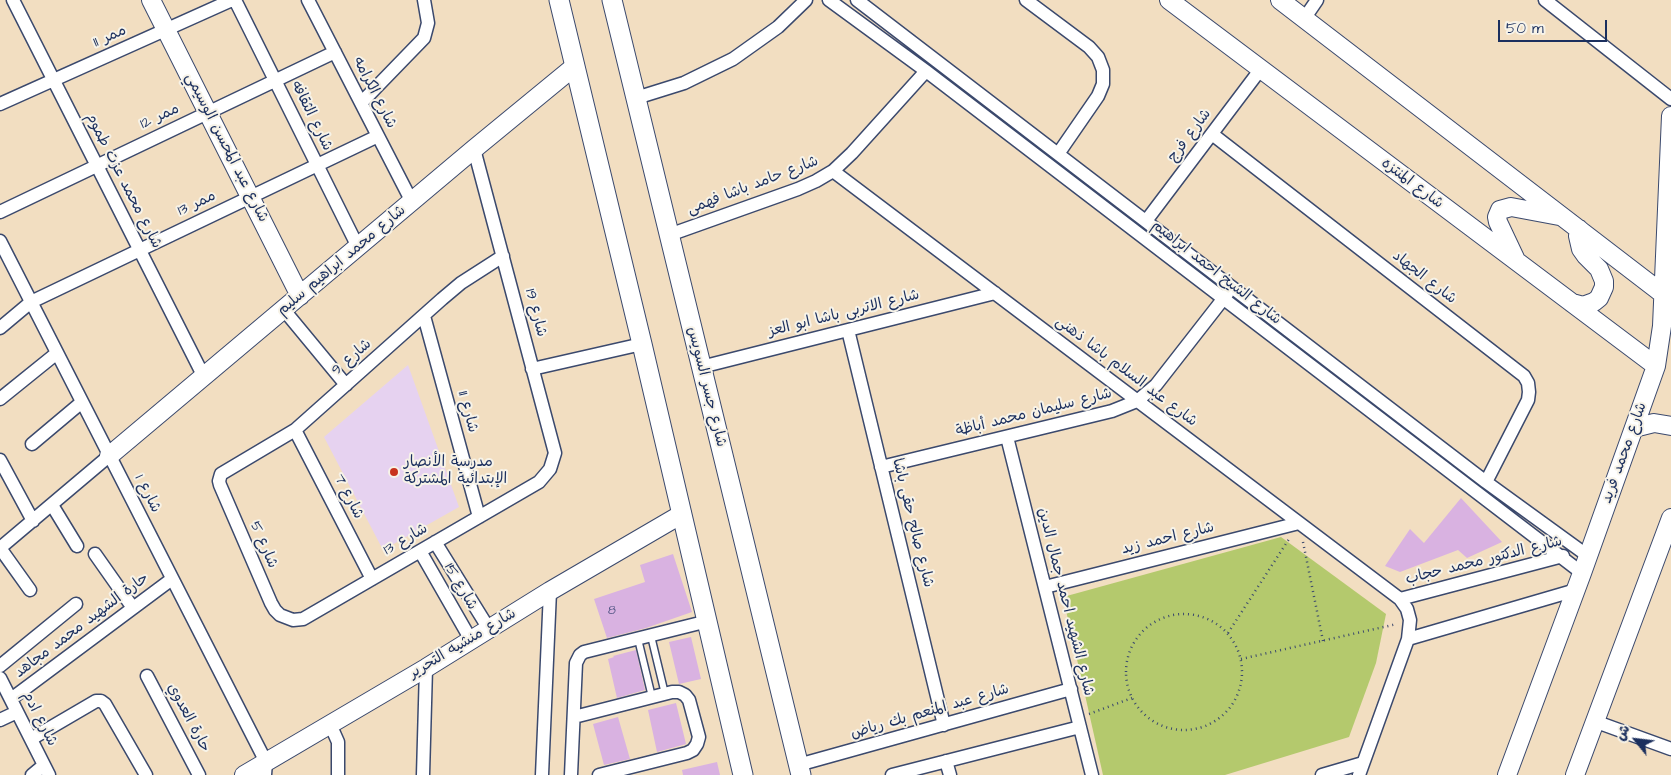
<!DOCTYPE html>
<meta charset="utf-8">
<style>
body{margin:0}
#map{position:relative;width:1671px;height:775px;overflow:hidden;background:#f2dec1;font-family:"Architects Daughter","Playpen Sans Arabic",sans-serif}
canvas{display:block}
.north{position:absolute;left:1611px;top:715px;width:50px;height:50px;-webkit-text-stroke:4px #f7f3e8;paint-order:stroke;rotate:299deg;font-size:14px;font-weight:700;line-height:20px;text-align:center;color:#1b2f5e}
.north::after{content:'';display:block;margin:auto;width:18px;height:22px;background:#1b2f5e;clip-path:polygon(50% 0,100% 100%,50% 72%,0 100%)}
.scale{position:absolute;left:1498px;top:20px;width:109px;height:22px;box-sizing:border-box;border:2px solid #1b2f5e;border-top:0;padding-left:6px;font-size:15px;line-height:18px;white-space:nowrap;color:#1b2f5e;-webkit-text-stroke:4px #f7f3e8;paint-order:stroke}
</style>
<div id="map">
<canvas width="1671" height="775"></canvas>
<div class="north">ش</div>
<div class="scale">50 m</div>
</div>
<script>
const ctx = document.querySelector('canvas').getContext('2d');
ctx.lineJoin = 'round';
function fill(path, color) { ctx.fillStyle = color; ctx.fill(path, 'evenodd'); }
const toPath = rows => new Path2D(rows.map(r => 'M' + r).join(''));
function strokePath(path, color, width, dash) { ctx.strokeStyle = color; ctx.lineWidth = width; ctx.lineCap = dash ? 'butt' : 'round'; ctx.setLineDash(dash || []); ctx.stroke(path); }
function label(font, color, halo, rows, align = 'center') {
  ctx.font = font + ' "Architects Daughter","Playpen Sans Arabic",sans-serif'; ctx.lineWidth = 4; ctx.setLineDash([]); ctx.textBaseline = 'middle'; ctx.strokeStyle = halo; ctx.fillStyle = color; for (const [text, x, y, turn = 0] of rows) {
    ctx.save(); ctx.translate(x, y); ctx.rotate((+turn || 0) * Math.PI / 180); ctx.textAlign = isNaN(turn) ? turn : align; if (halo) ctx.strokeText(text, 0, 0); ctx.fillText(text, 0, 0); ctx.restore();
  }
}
const built = toPath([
 [408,365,459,507,383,550,324,437]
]);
const green = toPath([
 [1281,537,1386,614,1376,663,1349,737,1225,775,1103,775,1063,597]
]);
const building = toPath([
 [1461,498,1502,542,1467,558,1458,550,1400,572,1385,566,1410,529,1424,543],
 [673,554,692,612,646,628,607,638,594,599,645,582,640,565],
 [691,637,701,679,679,684,669,642],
 [636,650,645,690,617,698,608,659,614,657,613,656],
 [676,703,686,744,657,752,648,710],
 [618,717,630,759,604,765,593,724],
 [717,762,720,775,683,775,682,770]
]);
const path = toPath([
 [1303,542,1323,641],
 '1126 672a58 58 0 1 1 116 0a58 58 0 1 1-116 0Z',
 [1228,633,1289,539],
 [1241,659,1397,624],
 [1089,714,1132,698]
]);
const lane = toPath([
 [651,636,665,694],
 [638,639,652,697]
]);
const street = toPath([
 [13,0,204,377],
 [235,0,358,247],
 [308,0,412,202],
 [829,0,926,71,1582,573],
 [857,0,1486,482,1588,556],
 [1026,0,1089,47,1098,57,1103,70,1103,84,1098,96,1058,154],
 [1545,0,1671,99],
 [1304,19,1317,0],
 [636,98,684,83,733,59,778,27,806,0],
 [361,103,424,38,428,23,424,0],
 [0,104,232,0],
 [1212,134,1524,376,1528,383,1529,392,1528,400,1486,482],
 [474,149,555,453,550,469,539,482,303,619,293,620,280,615,275,610,271,603,220,485,219,481,221,474,295,430,442,299,461,283,503,256],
 [833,171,1400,599,1407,609,1410,620,1408,639,1359,775],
 [0,212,335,52],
 [1146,221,1260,70],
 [669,235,798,189,816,181,833,171,852,153,926,71],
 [0,241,266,762,265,775],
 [284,310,346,385],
 [424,316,479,517],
 [0,328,31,302,378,136],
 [848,330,944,725],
 [701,367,995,293],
 [532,369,642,344],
 [0,399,57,353],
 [295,430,372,579],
 [1007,437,1092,775],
 [32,444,82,402],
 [0,460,33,521],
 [881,467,1112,411,1137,401,1156,385,1227,294],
 [52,505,77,546],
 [435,542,489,629],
 [0,548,109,456],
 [0,548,30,590],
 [420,551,471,640],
 [95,554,133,608],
 [1045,587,1299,523],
 [1400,599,1563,556],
 [1408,639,1576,590],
 [0,666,76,604],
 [147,676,199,775],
 [0,678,49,775],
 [11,699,172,579],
 [574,717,672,692,679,692,685,695,689,700,699,737,697,744,693,750,687,753,599,775],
 [0,720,17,712],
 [1594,721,1671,749],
 [328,725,334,733,338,742,338,775],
 [31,739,96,701,101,701,105,704,146,775],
 [946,761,950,775],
 [798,765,1071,689],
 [32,775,44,765],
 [423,775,426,668],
 [542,775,550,591],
 [571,775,576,663,580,655,584,652,708,621],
 [892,775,1080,727],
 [1322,775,1363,763]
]);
const secondary = toPath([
 [151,0,300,296],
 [1169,0,1656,366],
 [1280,0,1663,294],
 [1515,258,1498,222,1497,217,1500,210,1511,207,1559,216],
 [1572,303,1583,306,1594,302,1599,298,1604,287,1604,281,1599,269,1586,256,1581,249,1578,236,1579,229],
 [1634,428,1654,423,1671,426],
 [109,456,474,149,575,66],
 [244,775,426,668,550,591,682,514],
 [1507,775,1582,573,1656,366,1662,326,1671,116],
 [1575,775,1671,518]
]);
const primary = toPath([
 [559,0,642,344,743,775],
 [612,0,801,775]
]);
const markers = [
 [394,472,5,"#c8321e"]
];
const numberNames = [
 ["8",612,611]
];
const streetNames = [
 ["ممر 11",110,37,-24],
 ["شارع الكرامه",374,93,63],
 ["شارع الثقافه",311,116,64],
 ["ممر 12",160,117,-25],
 ["شارع فرج",1190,136,-53],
 ["شارع عبد المحسن الوسيمي",226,148,63],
 ["شارع محمد عزت طموم",123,181,63],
 ["شارع المنتزه",1412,184,37],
 ["شارع حامد باشا فهمى",753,186,-21],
 ["ممر 13",197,204,-25],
 ["شارع محمد ابراهيم سليم",342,261,-40],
 ["شارع الشيخ احمد ابراهيم",1216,273,38],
 ["شارع الجهاد",1424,278,38],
 ["شارع 19",535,313,75],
 ["شارع الاتربى باشا ابو العز",844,314,-14],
 ["شارع 9",352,358,-41],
 ["شارع عبد السلام باشا ذهنى",1126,372,37],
 ["شارع جسر السويس",706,387,76],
 ["شارع 11",467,412,75],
 ["شارع سليمان محمد أباظة",1034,413,-14],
 ["شارع محمد فريد",1625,453,-70],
 ["شارع 1",147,494,63],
 ["شارع 7",348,497,63],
 ["شارع صالح حقى باشا",912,523,76],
 ["شارع احمد زيد",1168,539,-14],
 ["شارع 13",406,540,-30],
 ["شارع 5",263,545,67],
 ["شارع الدكتور محمد حجاب",1484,561,-14],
 ["شارع 15",460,587,60],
 ["شارع الشهيد احمد جمال الدين",1065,602,76],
 ["حارة الشهيد محمد مجاهد",82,626,-37],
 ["شارع منشيه التحرير",463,644,-31],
 ["شارع عبد المنعم بك رياض",930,712,-16],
 ["حارة العدوي",188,718,62],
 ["شارع ادم",39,719,63]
];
const poiNames = [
 ["مدرسة الأنصار",404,463],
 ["الإبتدائية المشتركة",404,480]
];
fill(built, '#e6d2f0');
fill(green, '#b4c96d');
fill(building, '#d9b2e1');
strokePath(lane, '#3b496d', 9);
strokePath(street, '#3b496d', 15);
strokePath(secondary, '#3b496d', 20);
strokePath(primary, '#3b496d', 21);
strokePath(path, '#3b496d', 2.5, [1, 4]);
strokePath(lane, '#fff', 6);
strokePath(street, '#fff', 12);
strokePath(secondary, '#fff', 18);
strokePath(primary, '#fff', 19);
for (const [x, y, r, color] of markers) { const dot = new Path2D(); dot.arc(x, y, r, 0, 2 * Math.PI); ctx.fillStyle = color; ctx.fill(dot); strokePath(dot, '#f7f3e8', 2); }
label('12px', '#4a507f', null, numberNames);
label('15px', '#1b2f5e', '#f7f3e8', streetNames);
label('15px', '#1b2f5e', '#f7f3e8', poiNames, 'left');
</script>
